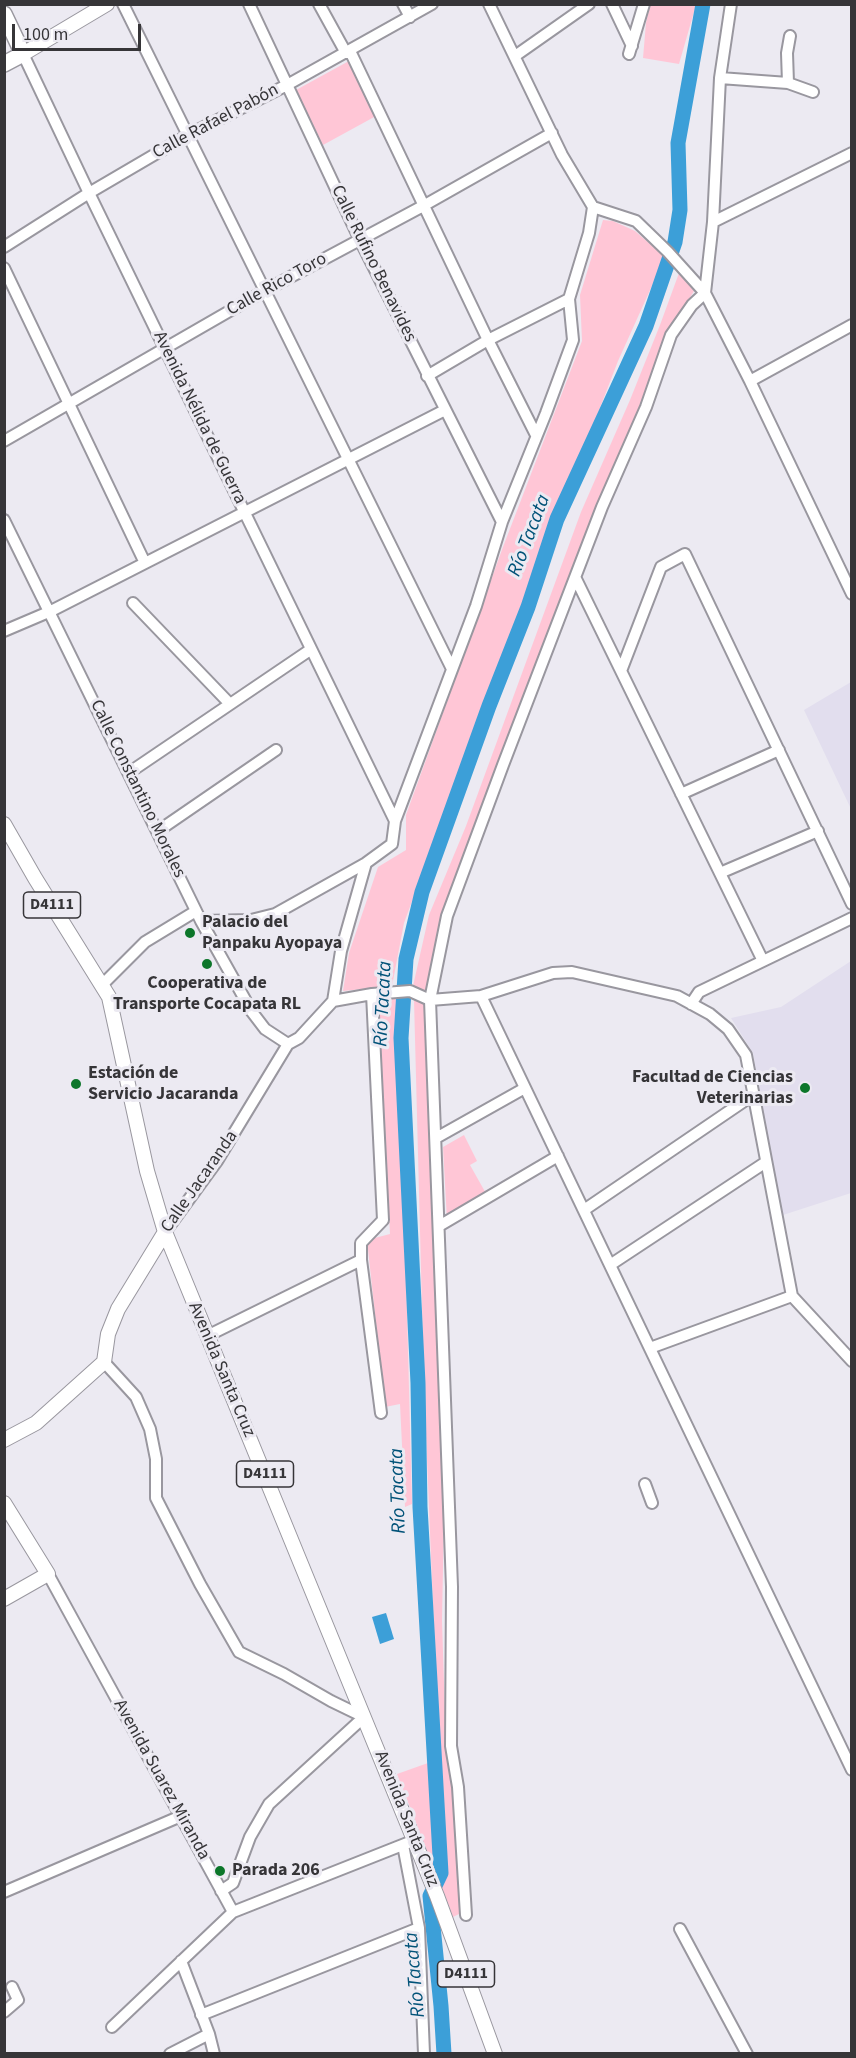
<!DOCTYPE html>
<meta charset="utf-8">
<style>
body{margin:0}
#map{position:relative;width:856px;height:2058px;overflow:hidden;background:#eceaf2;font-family:"Source Sans 3",sans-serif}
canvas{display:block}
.frame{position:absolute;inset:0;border:6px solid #363538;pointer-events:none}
.scale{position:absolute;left:12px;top:24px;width:129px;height:27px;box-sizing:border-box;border:3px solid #363538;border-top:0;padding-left:8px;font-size:18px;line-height:21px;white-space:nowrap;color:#363538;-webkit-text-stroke:4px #eceaf2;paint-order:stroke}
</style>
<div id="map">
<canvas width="856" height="2058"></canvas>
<div class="frame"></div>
<div class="scale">100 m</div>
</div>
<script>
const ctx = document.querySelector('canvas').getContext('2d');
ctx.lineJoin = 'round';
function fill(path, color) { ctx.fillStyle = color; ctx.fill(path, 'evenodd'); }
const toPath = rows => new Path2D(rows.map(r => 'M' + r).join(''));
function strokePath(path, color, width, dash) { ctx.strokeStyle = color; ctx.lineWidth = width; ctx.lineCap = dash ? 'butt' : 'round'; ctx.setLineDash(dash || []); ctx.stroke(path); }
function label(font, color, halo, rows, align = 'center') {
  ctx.font = font + ' "Source Sans 3",sans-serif'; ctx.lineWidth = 6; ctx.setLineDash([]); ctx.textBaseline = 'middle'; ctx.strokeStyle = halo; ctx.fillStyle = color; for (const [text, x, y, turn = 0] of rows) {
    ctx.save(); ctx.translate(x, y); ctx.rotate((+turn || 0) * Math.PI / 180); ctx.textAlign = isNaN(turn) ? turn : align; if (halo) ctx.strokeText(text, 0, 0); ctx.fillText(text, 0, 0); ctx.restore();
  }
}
const built = toPath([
 [851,682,851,809,804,710],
 [851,961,851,1193,783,1215,776,1184,753,1053,731,1018,781,1007]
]);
const green = toPath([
 [650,5,696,5,679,64,643,58,646,23],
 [349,61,376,116,323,145,296,90],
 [603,220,613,221,635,231,665,257,618,361,457,779,404,923,392,986,343,991,349,953,378,867,406,850,406,815,503,547,582,341,580,295],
 [679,273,694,291,668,333,643,406,444,911,428,992,413,986,429,915,466,826,581,512,630,400,660,325],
 [398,998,397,1085,405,1236,412,1504,405,1507,400,1404,385,1407,367,1240,390,1234,378,1001],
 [414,1000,428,1005,444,1513,442,1621,446,1745,453,1787,461,1913,453,1917,440,1882,444,1877,424,1385],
 [464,1135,477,1161,470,1165,488,1197,447,1220,443,1147],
 [428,1763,435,1871,397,1774]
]);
const water = toPath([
 [386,1613,394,1639,380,1644,372,1617]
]);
const river = toPath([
 [444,2054,441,2006,430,1896,441,1873,420,1507,418,1383,401,1038,406,959,422,892,489,706,528,607,557,519,646,326,675,242,680,210,678,143,703,4]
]);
const minor = toPath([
 [123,4,452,669],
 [249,4,360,240,502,522],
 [319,4,346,53],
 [403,4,410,17],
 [489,4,562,155,593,207,636,221,668,252,705,293,750,381,852,594],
 [612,4,632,46],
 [350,51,488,340,536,435],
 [23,54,89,193,395,821],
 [629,54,644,4],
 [515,56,589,4],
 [720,78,788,83,813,92],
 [788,83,787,53,790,36],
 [713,222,852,153],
 [4,247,89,193,188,135,287,85,432,4],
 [4,268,145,563],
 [427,376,488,340,569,299],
 [750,381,852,325],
 [4,441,266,290,423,206,552,133],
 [4,520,201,921,252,1012,265,1029,288,1044],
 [576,579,763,961],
 [133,603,230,704],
 [4,631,51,611,445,410],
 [621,671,661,567,685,554,852,904],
 [130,772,310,650],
 [681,794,779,750],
 [158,831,276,750],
 [720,873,818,831],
 [201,921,251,920,275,914,366,863,392,844,395,821,476,606,502,522,546,413,573,340,569,299,589,233,593,207],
 [102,985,145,942,196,911],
 [372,994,383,1220,361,1243,361,1260,381,1413],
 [481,996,852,1770],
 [333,1001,372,994,410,991,430,1000,481,996,553,973,572,972,677,996,710,1014,728,1029,746,1055,792,1296,852,1361],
 [691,1004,699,992,852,918],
 [436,1138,525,1088],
 [584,1210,753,1095],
 [439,1226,558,1156],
 [165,1232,217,1161,288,1044,299,1038,333,1001,341,951,366,863],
 [610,1265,766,1162],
 [207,1336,361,1260],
 [650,1348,792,1296],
 [104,1362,136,1397,150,1429,156,1459,156,1498,200,1584,239,1652,284,1674,331,1701,364,1717,269,1804,250,1837,233,1883,221,1891],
 [645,1484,652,1503],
 [48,1574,233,1912],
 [403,1845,419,1928,424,2054],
 [4,1892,181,1816],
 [466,1915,458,1787,451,1746,452,1587,430,1000,447,916,503,765,602,507,646,407,671,335,692,305,705,293,713,222,720,78,731,4],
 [680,1929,747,2054],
 [181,1961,209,2034,214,2054],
 [4,2012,18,2000,12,1987],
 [201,2015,419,1928],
 [112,2027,233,1912,415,1840],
 [170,2054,209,2034]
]);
const major = toPath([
 [23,54,107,4],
 [4,824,35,878,109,997,147,1171,165,1232,437,1896,495,2054],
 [4,1440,36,1423,104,1362,108,1334,118,1309,165,1232],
 [4,1503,48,1574,4,1599]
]);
const highway = toPath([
 [4,14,23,54,4,64]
]);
const markers = [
 [190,933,6,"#0c762a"],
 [207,964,6,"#0c762a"],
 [76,1084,6,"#0c762a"],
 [805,1088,6,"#0c762a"],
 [220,1871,6,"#0c762a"]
];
const shields = [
 [52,905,57],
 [265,1474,57],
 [466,1974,57]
];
const shieldNames = [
 ["D4111",52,905],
 ["D4111",265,1474],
 ["D4111",466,1974]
];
const streetNames = [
 ["Calle Rafael Pabón",216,122,-28],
 ["Calle Rufino Benavides",373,264,64],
 ["Calle Rico Toro",277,285,-29],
 ["Avenida Nélida de Guerra",199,418,64],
 ["Calle Constantino Morales",137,789,64],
 ["Calle Jacaranda",200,1182,-55],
 ["Avenida Santa Cruz",221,1370,67],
 ["Avenida Suarez Miranda",161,1780,61],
 ["Avenida Santa Cruz",406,1819,68]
];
const poiNames = [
 ["Palacio del",202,923],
 ["Panpaku Ayopaya",202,944],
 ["Cooperativa de",207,984,"center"],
 ["Transporte Cocapata RL",207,1005,"center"],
 ["Estación de",88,1074],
 ["Servicio Jacaranda",88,1095],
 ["Facultad de Ciencias",793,1078,"right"],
 ["Veterinarias",793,1099,"right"],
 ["Parada 206",232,1871]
];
const waterNames = [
 ["Río Tacata",530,536,-69],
 ["Río Tacata",384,1004,-87],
 ["Río Tacata",399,1491,-92],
 ["Río Tacata",416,1975,-95]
];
fill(built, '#e2deee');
fill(green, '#ffc6d6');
fill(water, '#3c9fd8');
strokePath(river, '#3c9fd8', 15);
strokePath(minor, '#99979f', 14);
strokePath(major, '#99979f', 16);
strokePath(highway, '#99979f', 18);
strokePath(minor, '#fff', 10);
strokePath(major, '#fff', 14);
strokePath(highway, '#fff', 15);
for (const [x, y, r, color] of markers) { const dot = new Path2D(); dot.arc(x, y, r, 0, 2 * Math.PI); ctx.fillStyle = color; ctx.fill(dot); strokePath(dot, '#eceaf2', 2); }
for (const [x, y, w] of shields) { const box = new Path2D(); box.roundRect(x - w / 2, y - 13, w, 26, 4.5); ctx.fillStyle = '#eceaf2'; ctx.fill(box); strokePath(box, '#363538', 1.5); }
label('bold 16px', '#363538', null, shieldNames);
label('18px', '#363538', '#eceaf2', streetNames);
label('bold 18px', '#363538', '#eceaf2', poiNames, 'left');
label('italic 20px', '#015278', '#eceaf2', waterNames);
</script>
